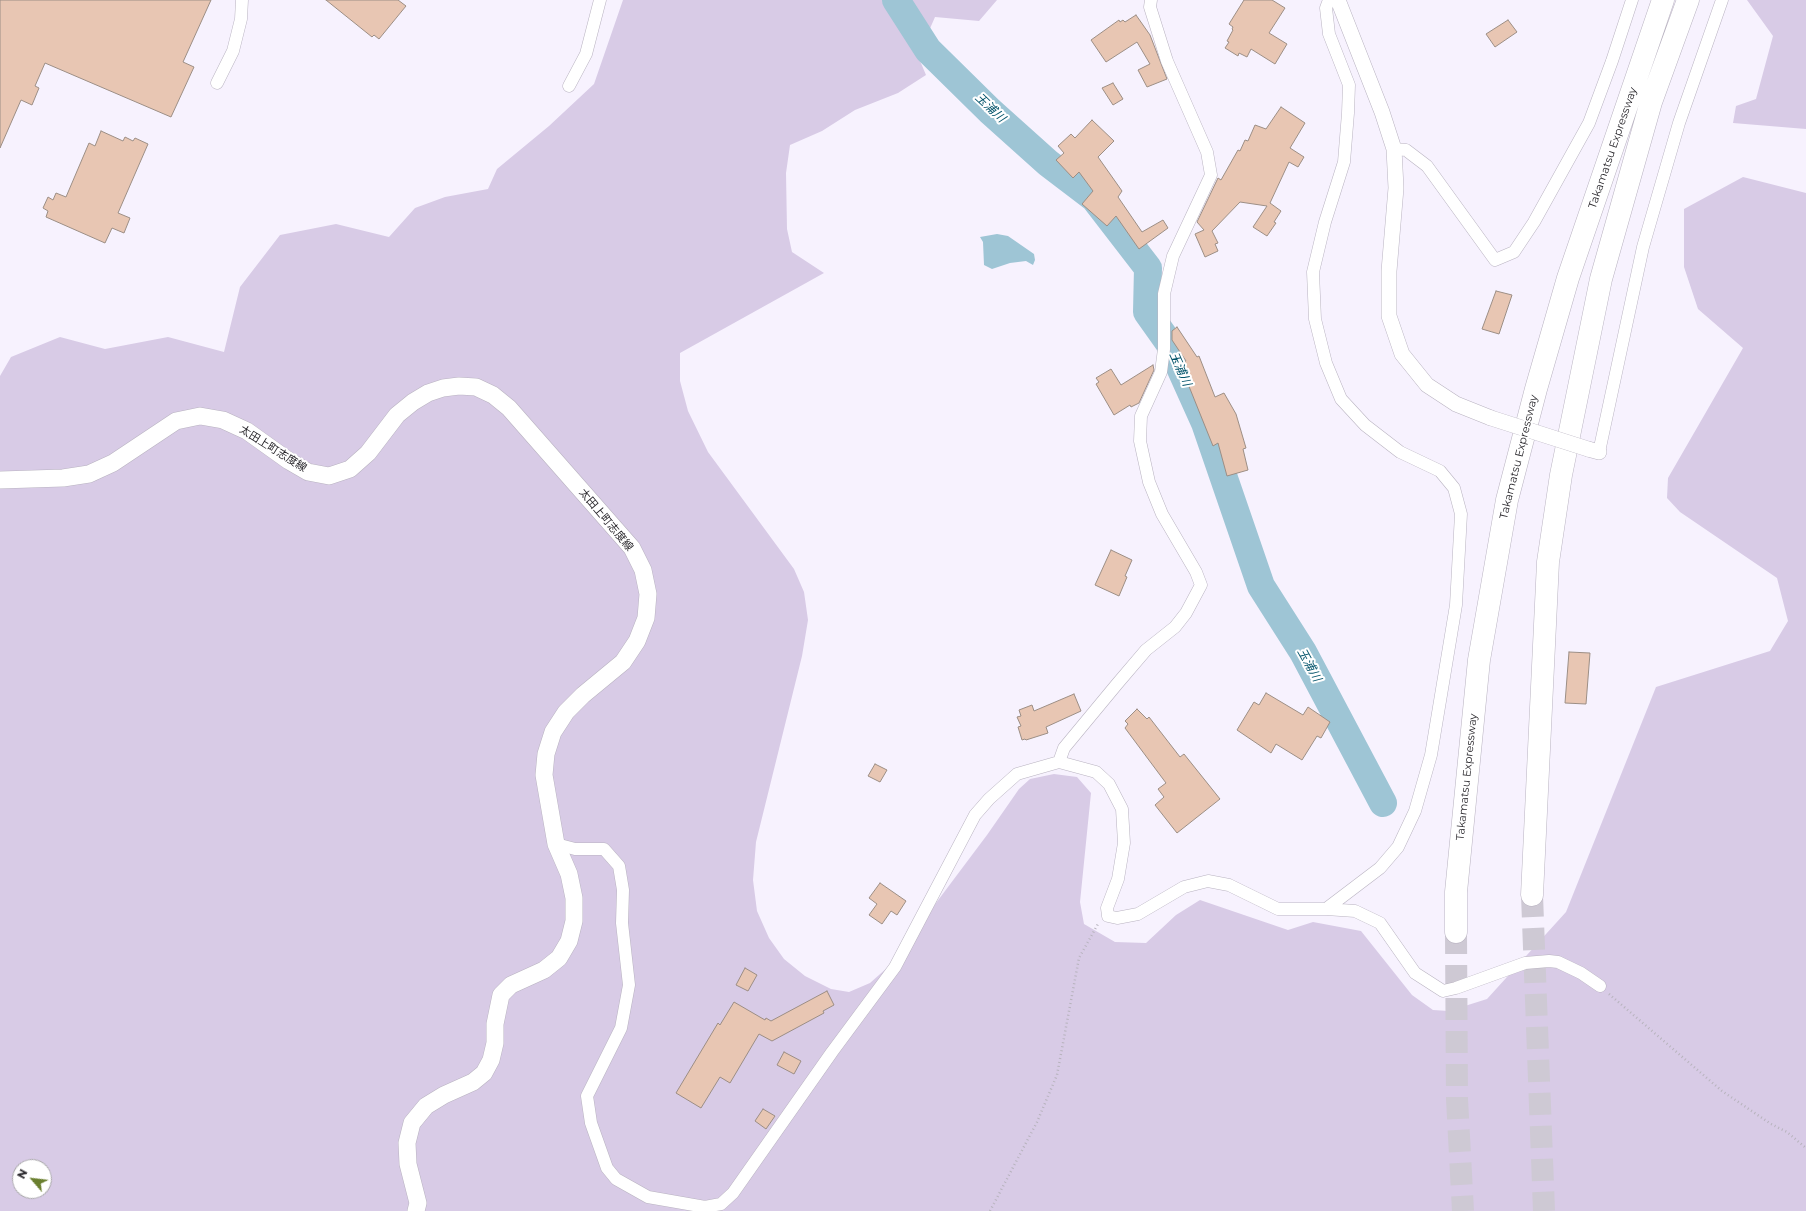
<!DOCTYPE html>
<meta charset="utf-8">
<style>
body{margin:0}
#map{position:relative;width:1806px;height:1211px;overflow:hidden;background:#f7f2fe;font-family:Montserrat,sans-serif}
canvas{display:block}
.north{position:absolute;left:12px;top:1159px;width:40px;height:40px;box-sizing:border-box;background:#fff;border:1px solid #a9a8aa;border-radius:50%;rotate:298deg;font-size:11px;font-weight:700;line-height:16px;text-align:center;color:#28262b}
.north::after{content:'';display:block;margin:auto;width:14px;height:18px;background:#6a7f2f;clip-path:polygon(50% 0,100% 100%,50% 72%,0 100%)}
</style>
<div id="map">
<canvas width="1806" height="1211"></canvas>
<div class="north">N</div>
</div>
<script>
const ctx = document.querySelector('canvas').getContext('2d');
ctx.lineJoin = 'round';
function fill(path, color) { ctx.fillStyle = color; ctx.fill(path, 'evenodd'); }
const toPath = rows => new Path2D(rows.map(r => 'M' + r).join(''));
function strokePath(path, color, width, dash) { ctx.strokeStyle = color; ctx.lineWidth = width; ctx.lineCap = dash ? 'butt' : 'round'; ctx.setLineDash(dash || []); ctx.stroke(path); }
function label(font, color, halo, rows, align = 'center') {
  ctx.font = font + ' Montserrat,"Noto Sans JP",sans-serif'; ctx.lineWidth = 4; ctx.setLineDash([]); ctx.textBaseline = 'middle'; ctx.strokeStyle = halo; ctx.fillStyle = color; for (const [text, x, y, turn = 0] of rows) {
    ctx.save(); ctx.translate(x, y); ctx.rotate((+turn || 0) * Math.PI / 180); ctx.textAlign = isNaN(turn) ? turn : align; if (halo) ctx.strokeText(text, 0, 0); ctx.fillText(text, 0, 0); ctx.restore();
  }
}
const green = toPath([
 [623,0,997,0,979,21,935,17,918,56,926,75,898,93,855,110,822,131,790,145,786,173,787,229,792,252,824,273,680,353,680,381,688,411,708,452,794,569,804,592,808,620,802,656,756,842,753,880,757,911,769,938,784,959,805,976,831,989,849,992,870,983,888,967,987,835,1019,789,1030,779,1054,774,1077,777,1091,793,1080,902,1084,924,1115,942,1146,943,1176,915,1200,900,1288,930,1313,922,1361,931,1412,995,1433,1010,1449,1011,1487,999,1566,912,1656,687,1770,651,1788,621,1777,578,1680,512,1667,498,1668,478,1743,348,1698,309,1684,267,1684,209,1743,177,1806,193,1806,1211,0,1211,0,376,11,357,60,337,105,349,168,337,224,352,240,287,280,235,336,224,389,237,415,208,445,197,488,189,497,169,549,126,594,84],
 [20,1167,44,1167,44,1191,20,1191],
 [1747,0,1806,0,1806,129,1733,123,1736,106,1756,99,1773,36]
]);
const water = toPath([
 [997,234,1008,236,1034,254,1035,260,1033,265,1026,261,1010,263,992,269,984,265,983,242,980,237]
]);
const river = toPath([
 [896,0,928,50,990,111,1048,163,1094,198,1148,268,1147,312,1169,343,1205,423,1261,586,1303,652,1383,803]
]);
const building = toPath([
 [0,0,211,0,183,62,194,67,171,117,45,63,35,86,39,88,32,105,21,100,0,148,0,0],
 [326,0,398,0,406,6,379,39,374,35,372,37,326,0],
 [1244,0,1272,0,1285,8,1269,33,1287,44,1275,64,1251,49,1247,57,1239,53,1238,56,1225,48,1229,42,1227,41,1233,30,1232,29,1233,27,1229,24,1244,0],
 [1136,15,1150,35,1167,79,1147,87,1138,70,1150,64,1137,42,1106,62,1091,40,1119,20,1120,22,1123,20,1125,22,1136,15],
 [1508,20,1517,32,1495,47,1486,34,1508,20],
 [1113,83,1123,99,1113,105,1102,88,1113,83],
 [1281,107,1305,123,1290,148,1304,157,1298,167,1289,162,1270,203,1281,211,1274,222,1276,223,1267,236,1253,227,1267,206,1240,202,1212,231,1218,243,1215,244,1218,251,1205,257,1195,234,1204,230,1197,222,1218,178,1221,180,1238,150,1240,151,1245,140,1248,141,1255,125,1266,129,1281,107],
 [1092,120,1114,141,1098,157,1122,191,1118,197,1142,232,1163,220,1168,228,1139,249,1116,216,1107,226,1082,204,1093,191,1079,172,1073,178,1056,160,1064,153,1058,146,1071,134,1075,138,1092,120],
 [101,131,123,141,125,137,133,141,135,138,148,144,118,213,130,218,124,233,112,228,105,243,46,217,48,211,43,208,48,197,53,200,56,193,66,197,89,143,95,146,101,131],
 [1496,291,1512,295,1499,334,1482,329,1496,291],
 [1177,327,1197,357,1199,356,1215,397,1224,393,1236,414,1246,448,1243,449,1248,470,1227,476,1218,443,1213,446,1180,364,1186,361,1172,340,1172,331,1177,327],
 [1153,365,1154,370,1139,403,1131,407,1130,405,1114,415,1096,384,1099,382,1096,378,1111,369,1121,385,1153,365],
 [1111,550,1132,560,1125,576,1127,577,1119,596,1095,585,1111,550],
 [1569,652,1590,653,1586,704,1565,703,1569,652],
 [1266,693,1303,715,1308,707,1330,722,1321,738,1317,736,1302,760,1276,744,1271,753,1237,730,1254,702,1259,705,1266,693],
 [1074,694,1081,711,1046,727,1048,733,1026,740,1025,739,1022,740,1018,727,1021,726,1017,717,1021,716,1019,710,1032,705,1034,711,1074,694],
 [1137,709,1147,719,1149,717,1180,757,1184,754,1220,799,1177,833,1155,805,1164,797,1158,789,1166,783,1125,728,1128,724,1125,721,1137,709],
 [875,764,887,770,880,782,868,776,875,764],
 [880,883,906,901,897,915,891,911,882,924,869,915,877,904,869,898,880,883],
 [745,968,757,975,748,991,736,985,745,968],
 [827,991,834,1005,823,1011,824,1013,772,1041,759,1034,730,1083,720,1077,701,1108,676,1093,718,1023,720,1025,734,1002,765,1020,766,1018,771,1021,827,991],
 [784,1052,801,1061,794,1074,777,1065,784,1052],
 [763,1109,775,1116,766,1129,755,1121,763,1109]
]);
const motorwayTunnel = toPath([
 [1532,895,1544,1211],
 [1456,932,1457,1099,1463,1211]
]);
const path = toPath([
 [1609,994,1722,1091,1771,1124,1787,1132,1806,1148],
 [990,1211,1037,1122,1057,1075,1079,958,1098,924]
]);
const minor = toPath([
 [217,83,233,51,241,19,242,0],
 [569,86,586,54,600,0],
 [1394,149,1406,150,1427,166,1495,260,1514,252,1534,222,1589,123,1612,61,1632,0],
 [1599,452,1643,247,1679,123,1722,0],
 [1059,762,1064,748,1117,684,1146,650,1175,627,1186,613,1201,585,1196,572,1162,514,1149,482,1140,441,1141,416,1161,372,1164,349,1164,294,1173,256,1211,175,1207,152,1167,61,1150,7,1151,0],
 [556,844,575,849,604,849,619,866,623,890,622,923,629,985,621,1028,587,1096,591,1123,607,1168,616,1179,648,1197,705,1207,721,1204,733,1193,832,1052,895,967,975,815,989,799,1017,774,1059,762,1096,772,1109,784,1122,809,1124,843,1118,879,1107,908,1108,916,1117,918,1138,914,1184,887,1208,881,1229,885,1278,909,1326,909,1355,911,1380,923,1415,973,1443,991,1456,988,1525,963,1549,961,1558,962,1581,973,1600,986],
 [1326,909,1380,868,1398,847,1415,811,1431,755,1456,605,1461,514,1454,488,1440,471,1400,452,1365,425,1341,399,1326,363,1315,319,1313,272,1325,222,1344,162,1348,113,1349,85,1329,34,1326,8,1329,0]
]);
const tertiary = toPath([
 [1338,0,1382,112,1394,149,1396,188,1389,271,1389,316,1402,354,1427,385,1456,404,1491,418],
 [1588,449,1599,452]
]);
const secondary = toPath([
 [0,480,63,478,89,474,113,463,176,421,200,416,223,420,247,431,289,461,308,472,329,476,350,469,368,453,397,415,413,402,428,393,443,388,459,386,476,387,493,395,509,408,632,548,643,570,648,594,646,618,637,641,623,662,583,695,566,712,553,732,546,754,544,775,556,844,569,874,574,898,574,921,569,941,559,958,544,970,511,985,501,995,495,1024,495,1043,491,1060,484,1073,473,1082,444,1095,426,1106,412,1123,407,1143,408,1164,418,1203,416,1211]
]);
const motorway = toPath([
 [1532,895,1548,562,1561,475,1601,279,1651,102,1688,0],
 [1456,932,1456,892,1479,660,1507,500,1536,389,1568,278,1663,0]
]);
const tertiaryBridge = toPath([
 [1491,418,1588,449]
]);
const streetNames = [
 ["Takamatsu Expressway",1613,148,-71],
 ["太田上町志度線",273,449,32],
 ["Takamatsu Expressway",1519,457,-76],
 ["太田上町志度線",606,520,50],
 ["Takamatsu Expressway",1467,777,-84]
];
const waterNames = [
 ["玉浦川",990,108,43],
 ["玉浦川",1180,369,66],
 ["玉浦川",1309,665,61]
];
fill(green, '#d8cbe6');
fill(water, '#9ec5d5');
strokePath(river, '#9ec5d5', 28);
fill(building, '#e8c6b3');
strokePath(building, '#9c8e85', 1);
strokePath(motorwayTunnel, '#cec9d4', 22, [22, 11]);
strokePath(minor, '#b9b3c1', 13);
strokePath(tertiary, '#b9b3c1', 16);
strokePath(secondary, '#b9b3c1', 18);
strokePath(motorway, '#b9b3c1', 23);
strokePath(path, '#b7b3bd', 2.5, [1, 3]);
strokePath(minor, '#fff', 12);
strokePath(tertiary, '#fff', 15);
strokePath(secondary, '#fff', 17);
strokePath(motorway, '#fff', 22);
strokePath(tertiaryBridge, '#b9b3c1', 16, []);
strokePath(tertiaryBridge, '#fff', 15);
label('11px', '#28262b', '#fff', streetNames);
label('italic 12px', '#04546b', '#fff', waterNames);
</script>
